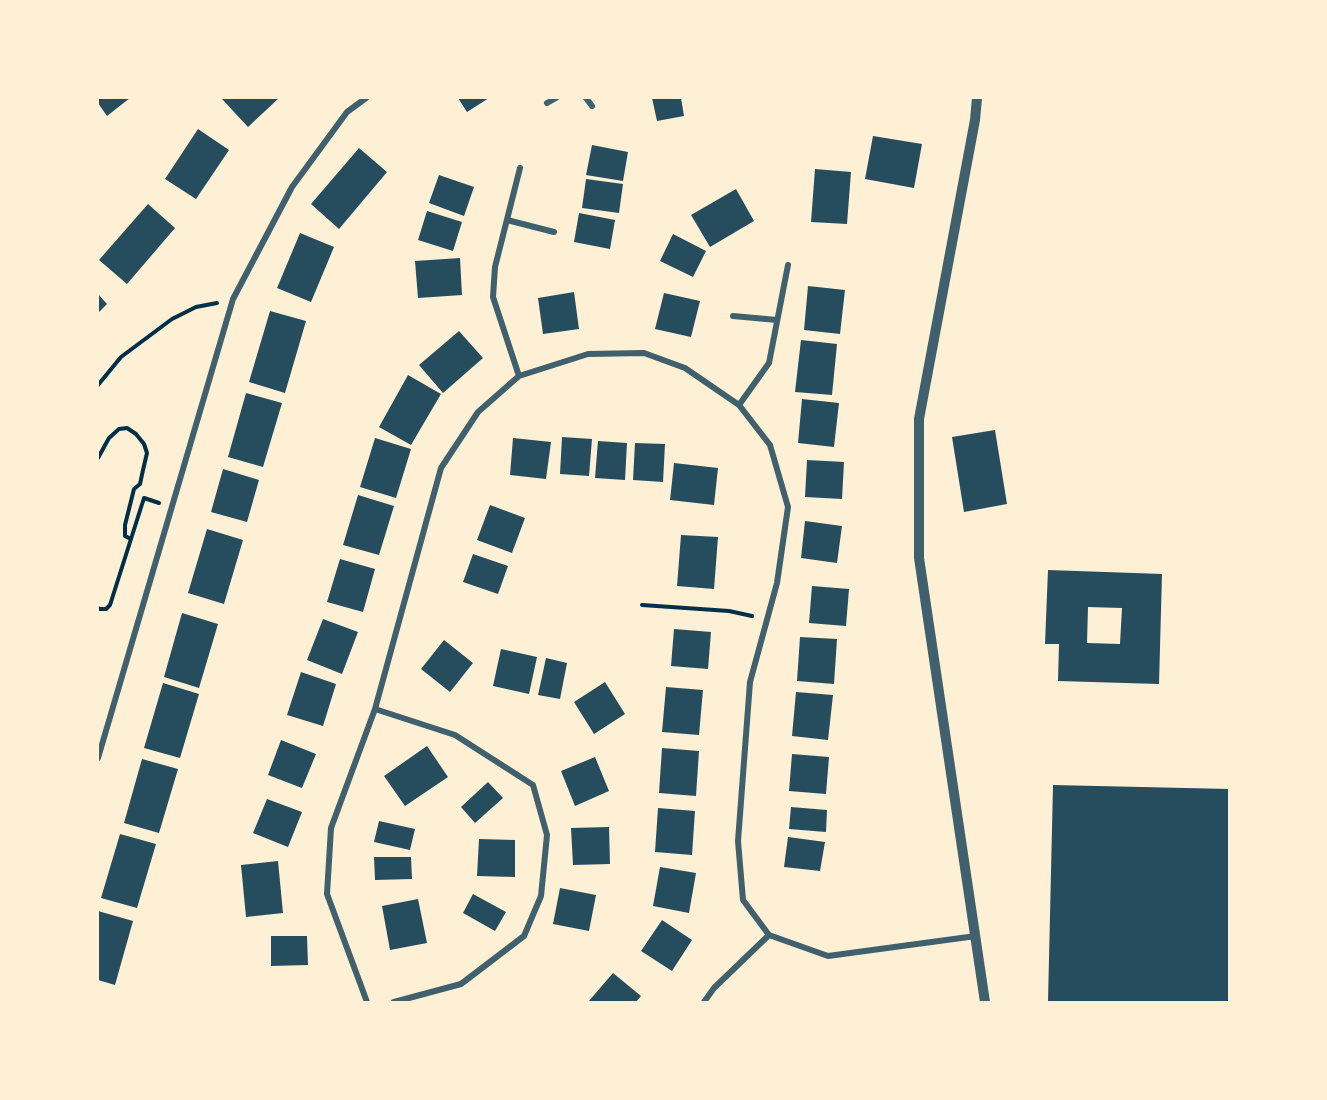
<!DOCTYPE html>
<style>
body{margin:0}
#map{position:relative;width:1327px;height:1100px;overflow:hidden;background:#fdf0d5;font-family:"PT Serif",serif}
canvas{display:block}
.frame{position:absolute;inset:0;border:99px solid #fdf0d5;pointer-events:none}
</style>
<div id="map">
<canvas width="1327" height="1100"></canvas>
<div class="frame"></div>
</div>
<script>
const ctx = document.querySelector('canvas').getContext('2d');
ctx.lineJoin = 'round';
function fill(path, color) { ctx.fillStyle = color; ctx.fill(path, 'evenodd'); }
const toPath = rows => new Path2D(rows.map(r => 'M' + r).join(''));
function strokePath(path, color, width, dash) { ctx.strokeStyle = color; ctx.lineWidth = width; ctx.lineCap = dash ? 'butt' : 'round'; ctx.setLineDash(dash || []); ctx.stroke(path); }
const building = toPath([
 [98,98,130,98,107,116,98,103],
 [224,98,279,98,248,127,222,99],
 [458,98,489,98,467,112],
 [652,98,681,98,684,116,657,121],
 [198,129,229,150,196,199,165,179],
 [873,136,922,144,914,188,865,179],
 [592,145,628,152,623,181,586,175],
 [359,148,387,172,339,229,311,204],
 [815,169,851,172,847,224,811,222],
 [439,175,474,187,464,216,429,203],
 [586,179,623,184,619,213,582,208],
 [736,189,754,221,710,247,691,215],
 [148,204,175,228,127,284,99,260],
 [427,211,462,222,453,251,418,240],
 [579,213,615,220,610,249,574,242],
 [300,233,334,247,311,302,277,288],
 [673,234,706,251,693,277,660,261],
 [460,258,462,295,418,298,415,261],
 [808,286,845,290,840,334,804,330],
 [574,292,579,329,543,334,538,298],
 [664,293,700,301,691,337,655,329],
 [98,294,107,304,98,313],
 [270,311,306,321,285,393,249,382],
 [459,331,483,358,443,393,419,365],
 [801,340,837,344,832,395,795,392],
 [408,375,441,394,411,445,379,427],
 [246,393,282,403,263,467,228,457],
 [802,399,839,403,834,447,798,443],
 [995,430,1007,504,964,512,952,437],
 [562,437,592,439,589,476,560,474],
 [375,438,411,449,396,498,360,487],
 [513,438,551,442,546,479,510,475],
 [598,441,627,443,625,480,595,478],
 [635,443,665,444,663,482,633,480],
 [807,460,844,462,842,499,805,497],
 [674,463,718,468,714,505,670,500],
 [223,469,259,480,247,522,211,512],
 [358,495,394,506,379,555,343,545],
 [490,505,525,518,512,553,477,540],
 [805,521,842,526,837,563,801,558],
 [207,529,243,540,224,604,188,593],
 [681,535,718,537,714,589,677,586],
 [473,554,508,566,498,594,463,582],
 [340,559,375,569,363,612,327,602],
 [1048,570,1162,574,1159,684,1058,681,1059,644,1045,644],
 [1088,607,1122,608,1120,644,1087,643],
 [812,586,849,589,846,626,809,623],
 [182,613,218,624,199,688,164,677],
 [323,619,358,632,342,674,307,660],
 [674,629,711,632,708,669,671,666],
 [800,637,837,639,834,684,797,681],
 [444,640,473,663,450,692,421,669],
 [501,649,537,657,529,694,493,686],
 [546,658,567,663,560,699,538,695],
 [301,672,336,684,323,726,287,715],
 [605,682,625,714,594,734,574,702],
 [163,683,199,694,180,758,144,748],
 [666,687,703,690,699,735,662,732],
 [796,692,833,695,828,740,792,736],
 [281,740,316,754,302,788,268,775],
 [427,746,448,777,405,806,384,776],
 [662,748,699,751,696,796,659,793],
 [792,754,829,757,826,794,789,791],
 [595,757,609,791,575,806,561,771],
 [142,759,178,769,159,833,124,823],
 [488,782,503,798,475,823,461,807],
 [1053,785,1230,789,1230,1002,1048,1002],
 [267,799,302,812,288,847,253,833],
 [791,807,827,810,826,832,789,829],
 [658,808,695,811,692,855,655,852],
 [379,821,415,829,410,850,374,842],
 [609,827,610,864,573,865,571,828],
 [120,834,156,844,137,908,101,898],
 [788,837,825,842,820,871,784,867],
 [479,839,515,840,515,877,477,876],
 [374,857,411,857,412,879,375,880],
 [278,861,283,913,246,917,241,865],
 [660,867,696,873,689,913,653,906],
 [560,888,596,895,589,931,553,924],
 [473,894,506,912,495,931,463,913],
 [418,899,427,943,390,950,382,906],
 [98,911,133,921,115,985,98,980],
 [662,920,692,940,672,971,641,951],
 [271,936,307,936,308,965,271,966],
 [613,973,641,996,636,1002,588,1002]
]);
const path = toPath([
 [98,385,121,357,172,319,196,307,217,303],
 [98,458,109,438,119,429,127,428,136,434,144,444,147,453,143,470,140,484,134,489,125,525,125,536,131,539],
 [642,605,729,611,752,616],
 [98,608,100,609,106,609,110,605,144,498,159,503]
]);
const minor = toPath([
 [586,98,592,106],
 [547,103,556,98],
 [507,220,554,232],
 [733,316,777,320],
 [519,376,493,297,495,267,520,168],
 [739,405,769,363,788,265],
 [375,709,455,735,533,785,547,835,541,896,524,936,461,984,394,1002],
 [98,758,233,299,292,187,347,112,366,98],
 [367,1002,327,894,331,828,375,709,441,468,478,412,519,376,588,354,644,353,685,368,739,405,770,445,788,507,777,583,750,682,738,841,743,900,769,935,828,956,976,936],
 [704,1002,714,988,769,935]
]);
const tertiary = toPath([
 [977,98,975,120,919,419,919,558,985,1002]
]);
fill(building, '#264d5e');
strokePath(path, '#003049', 4);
strokePath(minor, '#3f606c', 6);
strokePath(tertiary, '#3f606c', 10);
</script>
